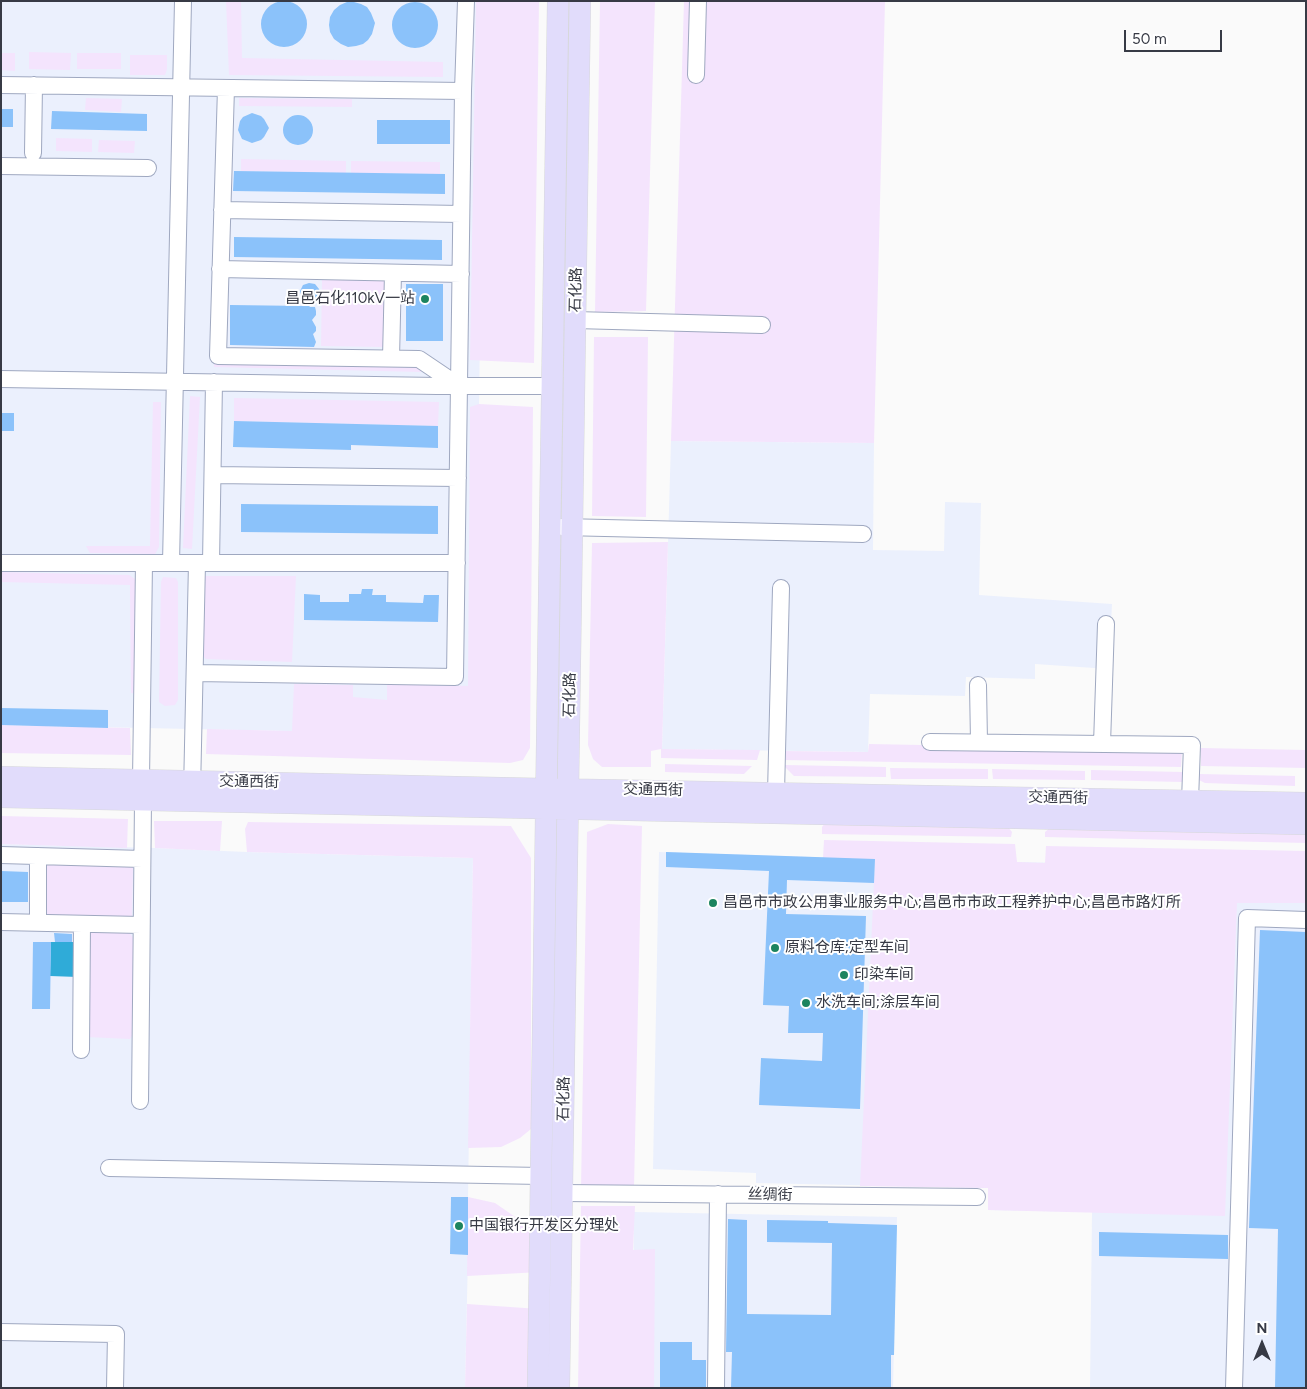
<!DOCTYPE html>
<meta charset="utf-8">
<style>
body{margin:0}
#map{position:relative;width:1307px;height:1389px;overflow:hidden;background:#fafafa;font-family:Figtree,sans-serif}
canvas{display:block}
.frame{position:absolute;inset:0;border:2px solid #373a45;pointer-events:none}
.north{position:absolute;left:1237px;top:1319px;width:50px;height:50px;-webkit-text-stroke:4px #fff;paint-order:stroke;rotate:0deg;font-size:14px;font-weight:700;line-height:20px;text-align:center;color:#373a45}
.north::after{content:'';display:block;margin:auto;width:18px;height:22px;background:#373a45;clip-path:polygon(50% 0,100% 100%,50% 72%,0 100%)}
.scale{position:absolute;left:1124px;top:30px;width:98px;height:22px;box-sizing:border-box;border:2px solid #373a45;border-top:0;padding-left:6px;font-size:15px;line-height:18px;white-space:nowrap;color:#373a45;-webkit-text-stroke:4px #fff;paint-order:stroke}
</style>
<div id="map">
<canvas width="1307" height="1389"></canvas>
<div class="frame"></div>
<div class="north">N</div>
<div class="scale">50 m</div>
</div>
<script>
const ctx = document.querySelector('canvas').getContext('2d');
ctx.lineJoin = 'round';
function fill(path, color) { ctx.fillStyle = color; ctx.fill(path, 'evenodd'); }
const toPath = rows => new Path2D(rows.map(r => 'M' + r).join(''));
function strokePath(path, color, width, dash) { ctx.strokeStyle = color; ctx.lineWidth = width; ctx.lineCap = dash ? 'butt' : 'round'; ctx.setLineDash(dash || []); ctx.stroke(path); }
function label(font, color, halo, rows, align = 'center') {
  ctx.font = font + ' Figtree,"Noto Sans SC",sans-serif'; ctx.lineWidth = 4; ctx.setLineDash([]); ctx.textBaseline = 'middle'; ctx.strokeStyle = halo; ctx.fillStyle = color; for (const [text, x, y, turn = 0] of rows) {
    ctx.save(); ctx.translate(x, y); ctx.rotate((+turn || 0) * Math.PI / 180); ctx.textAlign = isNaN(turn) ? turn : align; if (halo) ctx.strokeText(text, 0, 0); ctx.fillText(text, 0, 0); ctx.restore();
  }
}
const built = toPath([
 [1,1,484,1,475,735,1,725],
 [671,441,874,443,873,550,944,551,945,502,981,503,979,595,1112,604,1109,669,1035,664,1035,679,966,677,965,696,870,694,868,752,662,749],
 [1,844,155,848,247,852,473,858,468,1197,451,1197,450,1253,468,1255,465,1388,1,1388],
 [659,852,875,859,1306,868,1306,1388,1090,1388,1092,1212,988,1210,988,1188,756,1183,756,1173,653,1169],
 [634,1212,897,1217,893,1388,632,1388]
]);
const green = toPath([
 [226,1,241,1,242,58,443,62,443,77,229,75],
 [476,1,539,1,534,363,470,360],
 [600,1,655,1,646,311,595,312],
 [684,1,885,1,874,443,671,441],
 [29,52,71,53,70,70,29,69],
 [1,53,15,53,15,71,1,70],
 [77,53,121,53,121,69,77,69],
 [130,55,167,55,167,69,165,75,130,75],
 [86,98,122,99,121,112,85,110],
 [239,98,352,99,352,107,239,106],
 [56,138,92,139,92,152,56,151],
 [99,140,135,141,134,153,98,152],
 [241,159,346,161,346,173,241,171],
 [351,161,440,162,440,174,351,173],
 [322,278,385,280,383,347,321,346],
 [594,337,648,337,646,517,592,516],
 [214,360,421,365,421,372,214,367],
 [190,396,200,397,192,549,183,548],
 [234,398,439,402,438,426,234,421],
 [153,402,161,402,159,547,155,554,90,553,86,546,150,546],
 [479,404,533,407,530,748,523,760,510,763,206,754,207,729,292,731,294,684,353,685,353,697,387,700,387,684,468,686,470,407],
 [668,542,662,749,760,750,757,760,661,758,661,749,651,751,651,767,602,767,593,759,588,745,592,543],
 [1,572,129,575,138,581,138,694,131,693,130,585,1,582],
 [204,576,296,576,292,662,206,659,201,654],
 [163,577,176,578,178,582,178,700,175,705,165,706,159,702,161,582],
 [1,725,130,728,131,755,1,753],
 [869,744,1182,750,1181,767,783,760,783,751,868,752],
 [1201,748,1306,750,1306,768,1201,766],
 [665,764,752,766,744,774,665,772],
 [785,765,886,767,886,777,794,776,785,767],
 [890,768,988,769,988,779,891,779],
 [992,769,1085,771,1085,780,993,779],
 [1091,770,1183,772,1183,782,1091,780],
 [1199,774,1295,776,1295,786,1205,783,1199,780],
 [1,816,128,819,127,848,1,844],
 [154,821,222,821,220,851,155,848],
 [248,822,511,826,531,858,531,1129,520,1138,501,1147,468,1148,473,858,247,852,245,829],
 [825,823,1008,827,1012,832,1011,837,822,834,822,827],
 [608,824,642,826,634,1187,581,1188,587,832],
 [1051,827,1306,833,1306,843,1045,837,1045,832],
 [824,840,1015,844,1017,862,1045,863,1046,846,1306,851,1306,903,1237,903,1225,1216,988,1210,988,1188,860,1186,875,860,823,858],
 [45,863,133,865,132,917,44,916],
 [89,930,128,931,134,939,133,1034,130,1039,86,1037],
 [468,1197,495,1203,540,1234,540,1272,467,1276],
 [581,1206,635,1206,633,1250,655,1249,654,1388,578,1388],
 [467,1304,539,1309,536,1388,465,1388]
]);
const water = toPath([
 [51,942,78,942,78,977,50,976]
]);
const building = toPath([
 '261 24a23 23 0 1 1 46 0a23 23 0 1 1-46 0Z',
 [347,2,354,2,361,4,367,7,371,13,375,23,372,34,368,40,363,44,356,46,348,47,341,44,334,39,330,32,329,25,330,17,334,10,340,5],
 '392 25a23 23 0 1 1 46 0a23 23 0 1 1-46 0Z',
 [1,109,13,109,13,127,1,127],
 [52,111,147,114,147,131,51,129],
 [252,113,261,116,264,119,269,128,264,137,261,140,252,143,242,139,238,130,240,121,243,117],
 '283 130a15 15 0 1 1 30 0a15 15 0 1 1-30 0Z',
 [377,120,450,120,450,144,377,144],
 [234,171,445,174,445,194,233,191],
 [234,237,442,240,442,260,234,257],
 [309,283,315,284,319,289,320,292,318,298,309,307,315,307,316,311,316,315,312,320,316,327,316,331,313,334,316,342,314,347,230,345,230,305,305,306,300,291,303,285],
 [406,284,443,284,443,341,406,341],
 [1,413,14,413,14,431,1,431],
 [234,421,438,426,438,448,351,445,351,450,233,447],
 [241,504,438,506,438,534,241,532],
 [362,589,373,589,372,595,386,595,386,602,423,603,424,595,439,595,438,622,304,620,304,594,320,595,320,602,349,602,349,594,361,594],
 [1,708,108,710,108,728,1,725],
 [666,852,875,859,874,883,787,880,786,914,866,916,860,1109,759,1105,761,1058,822,1061,823,1033,788,1033,789,1006,763,1005,769,871,666,867],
 [1,871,28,872,28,902,1,902],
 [1260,930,1306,932,1306,1388,1275,1388,1278,1229,1249,1228],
 [54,933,72,934,72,942,55,942],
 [33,942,51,942,50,1009,32,1009],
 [451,1197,468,1197,468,1255,450,1254],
 [728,1219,747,1220,747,1314,831,1315,832,1243,767,1242,767,1220,828,1221,828,1223,897,1225,894,1355,891,1355,891,1388,731,1388,732,1352,726,1352],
 [1099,1232,1228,1235,1228,1259,1099,1256],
 [660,1342,692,1342,692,1360,706,1360,706,1388,660,1388]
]);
const minor = toPath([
 [696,75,698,1],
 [1,85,463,91],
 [226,88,218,356,419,359,459,386],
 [33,153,34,85],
 [1,166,148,168],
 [222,210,461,214],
 [220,269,461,274],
 [575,320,762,325],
 [391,358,393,273],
 [1,379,437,386,552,386],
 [213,475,458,478],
 [562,527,863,534],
 [1,563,457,563],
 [171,563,183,1],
 [211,563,214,382],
 [195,673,455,677,463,91,466,1],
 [978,685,979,742],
 [930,742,1192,745,1190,801],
 [1102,744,1106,624],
 [192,791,197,563],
 [776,793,781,588],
 [1,855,142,859],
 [38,856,38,923],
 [1,922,141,925],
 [81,1050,82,924],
 [140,1101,143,800,141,780,144,563],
 [109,1168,541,1176],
 [563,1193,977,1197],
 [1,1332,116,1334,115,1388],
 [716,1388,718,1194],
 [1234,1388,1247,918,1306,920]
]);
const major = toPath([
 [1,777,546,789,1306,803],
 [1,797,1306,824],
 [538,1388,550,526,558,1],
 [559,1388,580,1]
]);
const markers = [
 [425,299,5,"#1c845f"],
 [713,903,5,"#1c845f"],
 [775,948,5,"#1c845f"],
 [844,975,5,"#1c845f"],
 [806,1003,5,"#1c845f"],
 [459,1226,5,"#1c845f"]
];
const streetNames = [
 ["石化路",576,290,-89],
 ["石化路",570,695,-89],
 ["交通西街",249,782,1],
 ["交通西街",653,790,1],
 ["交通西街",1058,798,1],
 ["石化路",564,1099,-89],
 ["丝绸街",770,1195,1]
];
const poiNames = [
 ["昌邑石化110kV一站",415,299,"right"],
 ["昌邑市市政公用事业服务中心;昌邑市市政工程养护中心;昌邑市路灯所",723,903],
 ["原料仓库;定型车间",785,948],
 ["印染车间",854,975],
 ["水洗车间;涂层车间",816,1003],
 ["中国银行开发区分理处",469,1226]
];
fill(built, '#ebf0fd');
fill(green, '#f4e4fd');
fill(water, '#2fabd8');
fill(building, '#8bc2fa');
strokePath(minor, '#9fa8c0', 18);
strokePath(major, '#d7d8da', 22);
strokePath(minor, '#fff', 16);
strokePath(major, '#e1dcfb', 21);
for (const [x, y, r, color] of markers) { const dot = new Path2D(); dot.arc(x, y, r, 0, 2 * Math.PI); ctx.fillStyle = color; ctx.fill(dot); strokePath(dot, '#fff', 2); }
label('15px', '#373a45', '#fff', streetNames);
label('15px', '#373a45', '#fff', poiNames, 'left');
</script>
